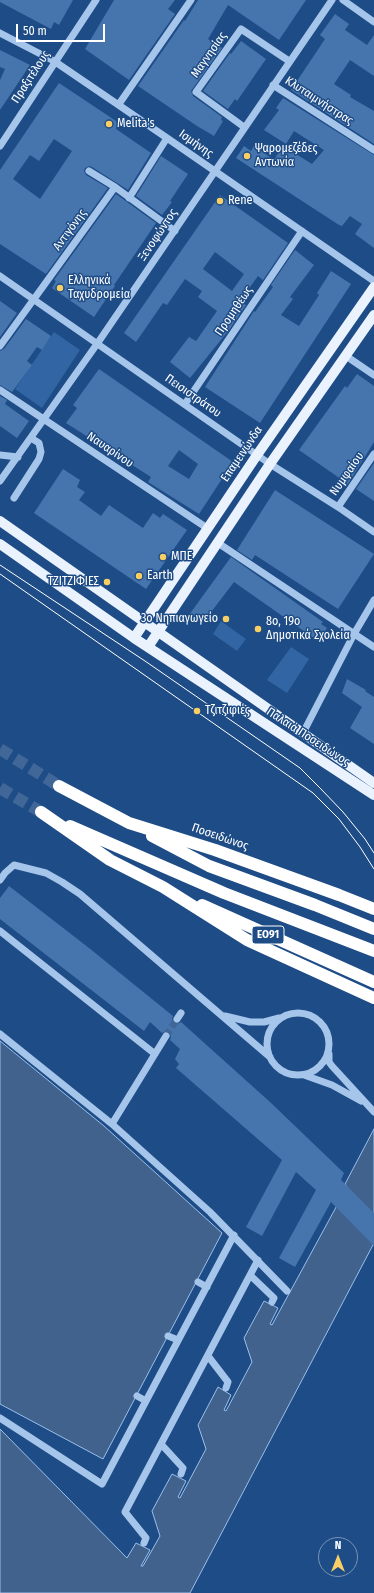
<!DOCTYPE html>
<meta charset="utf-8">
<style>
body{margin:0}
#map{position:relative;width:374px;height:1593px;overflow:hidden;background:#1e4c86;font-family:"Fira Sans Condensed",sans-serif}
canvas{display:block}
.north{position:absolute;left:318px;top:1537px;width:40px;height:40px;box-sizing:border-box;background:#1e4c86;border:1px solid #7894b6;border-radius:50%;rotate:0deg;font-size:11px;font-weight:700;line-height:16px;text-align:center;color:#fff}
.north::after{content:'';display:block;margin:auto;width:14px;height:18px;background:#f9ce65;clip-path:polygon(50% 0,100% 100%,50% 72%,0 100%)}
.scale{position:absolute;left:16px;top:24px;width:89px;height:18px;box-sizing:border-box;border:2px solid #fff;border-top:0;padding-left:5px;font-size:12px;line-height:14px;white-space:nowrap;color:#fff;-webkit-text-stroke:3px #1e4c86;paint-order:stroke}
</style>
<div id="map">
<canvas width="374" height="1593"></canvas>
<div class="north">N</div>
<div class="scale">50 m</div>
</div>
<script>
const ctx = document.querySelector('canvas').getContext('2d');
ctx.lineJoin = 'round';
function fill(path, color) { ctx.fillStyle = color; ctx.fill(path, 'evenodd'); }
const toPath = rows => new Path2D(rows.map(r => 'M' + r).join(''));
function strokePath(path, color, width, dash) { ctx.strokeStyle = color; ctx.lineWidth = width; ctx.lineCap = dash ? 'butt' : 'round'; ctx.setLineDash(dash || []); ctx.stroke(path); }
function label(font, color, halo, rows, align = 'center') {
  ctx.font = font + ' "Fira Sans Condensed",sans-serif'; ctx.lineWidth = 3; ctx.setLineDash([]); ctx.textBaseline = 'middle'; ctx.strokeStyle = halo; ctx.fillStyle = color; for (const [text, x, y, turn = 0] of rows) {
    ctx.save(); ctx.translate(x, y); ctx.rotate((+turn || 0) * Math.PI / 180); ctx.textAlign = isNaN(turn) ? turn : align; if (halo) ctx.strokeText(text, 0, 0); ctx.fillText(text, 0, 0); ctx.restore();
  }
}
const green = toPath([
 [54,332,80,350,42,408,15,389],
 [221,621,246,639,237,651,213,634],
 [291,647,309,659,287,693,267,680]
]);
const water = toPath([
 [0,1041,104,1126,222,1233,103,1459,0,1404,0,1041],
 [374,1129,374,1243,190,1593,0,1593,0,1429,127,1558,136,1543,150,1550,141,1566,143,1566,160,1536,152,1511,172,1474,186,1481,178,1497,180,1498,206,1449,198,1425,218,1387,231,1395,224,1410,226,1411,252,1362,244,1338,264,1301,278,1308,270,1324,272,1325,347,1187,345,1184,374,1129]
]);
const building = toPath([
 [0,0,73,0,59,25,54,22,51,29,0,2],
 [114,0,175,0,168,9,175,14,129,80,85,49],
 [198,0,306,0,279,40,228,5,208,39,222,48,191,91,193,96,222,117,221,120,223,121,214,136,197,126,138,86,184,20,185,21],
 [335,14,349,24,345,30,367,45,374,35,374,76,350,60,334,84,351,95,350,97,374,111,374,144,291,90,325,39,320,35],
 [241,41,266,59,237,101,235,99,228,109,203,91,230,53,231,54],
 [0,50,30,65,0,110,0,80,5,69,0,67],
 [59,83,119,123,116,129,151,153,128,190,92,167,89,166,85,168,84,171,86,175,108,188,46,274,0,244,0,170],
 [54,139,72,151,40,199,13,179,30,155,39,161],
 [283,98,374,155,374,248,355,234,362,224,350,216,342,226,339,225,236,158,244,146,251,151,254,146,274,160,283,146,312,164,324,150,294,131,286,144,264,130,279,110,276,108],
 [161,156,188,174,170,201,172,202,162,215,136,196],
 [116,194,156,223,114,285,115,286,94,317,52,288,56,281,54,280],
 [220,195,288,243,263,280,258,276,240,301,246,305,229,330,190,378,170,362,189,337,196,341,217,311,198,297,202,291,185,279,167,305,163,303,136,342,124,333],
 [215,252,244,274,232,291,203,269],
 [295,250,314,265,290,297,293,299,281,315,299,326,319,295,317,293,331,271,351,284,260,423,205,387,254,311,255,312,273,287,271,285],
 [0,301,17,313,0,337],
 [26,319,51,336,42,350,37,347,27,361,32,365,12,392,0,385,0,351,4,349],
 [99,369,233,462,199,514,148,482,151,477,66,423,77,408,73,405],
 [179,450,198,464,189,479,168,466],
 [357,374,374,386,374,442,348,484,299,450,345,386,347,388],
 [0,396,7,400,5,404,29,421,17,438,0,426],
 [374,463,374,501,356,489],
 [63,469,80,480,77,487,85,492,79,500,101,516,109,505,143,528,153,513,160,518,163,514,187,530,146,589,34,513],
 [275,490,374,554,338,609,255,555,252,560,237,550],
 [231,557,323,622,321,624,327,628,318,641,234,582,202,624,189,615],
 [347,679,366,690,365,691,374,697,374,744,350,728,362,707,342,693],
 [9,886,89,948,173,1016,172,1019,174,1023,177,1024,181,1022,270,1102,344,1173,341,1180,374,1213,374,1246,331,1202,295,1267,279,1258,316,1190,296,1172,262,1236,246,1227,282,1160,176,1068,179,1064,175,1059,180,1049,170,1040,171,1036,169,1032,166,1031,162,1033,150,1022,144,1031,0,919,0,898]
]);
const minorTunnel = toPath([
 [166,1036,177,1019]
]);
const highwayTunnel = toPath([
 [0,749,59,786],
 [0,788,41,812]
]);
const minor = toPath([
 [343,0,374,22],
 [0,33,54,61,167,138,374,281],
 [273,85,374,150],
 [119,104,191,0],
 [244,127,196,92,241,29,289,61],
 [0,146,96,0],
 [89,171,115,187],
 [129,198,167,138],
 [0,276,270,464,338,507,374,532],
 [0,346,115,187,175,231],
 [346,356,374,375],
 [0,390,207,528],
 [185,404,302,231],
 [0,455,18,457],
 [0,481,97,344,332,0],
 [14,498,39,459,41,452,39,443,31,438],
 [338,507,374,454],
 [218,543,374,647],
 [303,733,354,634,374,600],
 [0,880,5,873,14,865,46,873,62,882,80,894,270,1057],
 [0,931,155,1054],
 '267 1044a31 31 0 1 1 62 0a31 31 0 1 1-62 0Z',
 [225,1016,250,1022,264,1022,279,1018],
 [177,1019,181,1013],
 [0,1034,112,1124,210,1212,287,1291],
 [329,1054,329,1062,332,1066,374,1112],
 [304,1075,332,1085,361,1101],
 [112,1124,166,1036],
 [251,1276,274,1298,272,1302],
 [198,1282,207,1287],
 [168,1336,178,1340],
 [208,1356,228,1382,226,1388],
 [137,1396,146,1401],
 [0,1418,102,1484,234,1235],
 [161,1444,183,1468,181,1474],
 [144,1543,146,1538,125,1512,258,1260]
]);
const major = toPath([
 [0,521,374,783],
 [0,544,134,638,374,795],
 [134,638,257,455,374,287],
 [148,647,270,464,374,315]
]);
const highway = toPath([
 [59,786,129,823,215,850,339,895,374,909],
 [41,812,110,860,163,887,247,940,374,998],
 [70,826,224,893,374,951],
 [152,836,209,866,315,905,374,929],
 [202,905,374,982]
]);
const tram = toPath([
 [0,565,145,661,300,768,320,788,343,812,365,839,374,853],
 [0,574,313,793,339,819,360,847,374,869]
]);
const markers = [
 [109,124,4,"#f9ce65"],
 [247,156,4,"#f9ce65"],
 [220,201,4,"#f9ce65"],
 [60,288,4,"#f9ce65"],
 [163,557,4,"#f9ce65"],
 [139,576,4,"#f9ce65"],
 [107,582,4,"#f9ce65"],
 [226,619,4,"#f9ce65"],
 [258,629,4,"#f9ce65"],
 [197,711,4,"#f9ce65"]
];
const shields = [
 [268,935,32]
];
const shieldNames = [
 ["ΕΟ91",268,935]
];
const streetNames = [
 ["Μαγνησίας",209,55,-55],
 ["Πραξιτέλους",31,77,-57],
 ["Κλυταιμνήστρας",319,101,33],
 ["Ισμήνης",196,144,35],
 ["Αντιγόνης",70,230,-54],
 ["Ξενοφώντος",158,235,-56],
 ["Προμηθέως",234,311,-56],
 ["Πεισιστράτου",193,396,35],
 ["Ναυαρίνου",110,450,34],
 ["Επαμεινώνδα",242,454,-56],
 ["Νυμφαίου",347,474,-55],
 ["Παλαιά Ποσειδώνος",308,737,33],
 ["Ποσειδώνος",220,837,19]
];
const poiNames = [
 ["Melita's",117,124],
 ["Ψαρομεζέδες",255,149],
 ["Αντωνία",255,163],
 ["Rene",228,201],
 ["Ελληνικά",68,281],
 ["Ταχυδρομεία",68,295],
 ["ΜΠΕ",171,557],
 ["Earth",147,576],
 ["ΤΖΙΤΖΙΦΙΕΣ",99,582,"right"],
 ["3ο Νηπιαγωγείο",218,619,"right"],
 ["8ο, 19ο",266,622],
 ["Δημοτικά Σχολεία",266,636],
 ["Τζιτζιφιές",205,711]
];
fill(green, '#3165a3');
fill(water, '#40628c');
strokePath(water, '#9ac0ec', 1);
fill(building, '#4675ae');
strokePath(minorTunnel, '#406798', 7, [7, 3.5]);
strokePath(highwayTunnel, '#406798', 12, [12, 6]);
strokePath(minor, '#a6c5ea', 7);
strokePath(major, '#eaf2fe', 10);
strokePath(highway, '#fff', 12);
strokePath(tram, '#fff', 1);
for (const [x, y, r, color] of markers) { const dot = new Path2D(); dot.arc(x, y, r, 0, 2 * Math.PI); ctx.fillStyle = color; ctx.fill(dot); strokePath(dot, '#1e4c86', 1.5); }
for (const [x, y, w] of shields) { const box = new Path2D(); box.roundRect(x - w / 2, y - 9, w, 18, 3); ctx.fillStyle = '#1e4c86'; ctx.fill(box); strokePath(box, '#fff', 1); }
label('bold 11px', '#fff', null, shieldNames);
label('12px', '#fff', '#1e4c86', streetNames);
label('12px', '#fff', '#1e4c86', poiNames, 'left');
</script>
